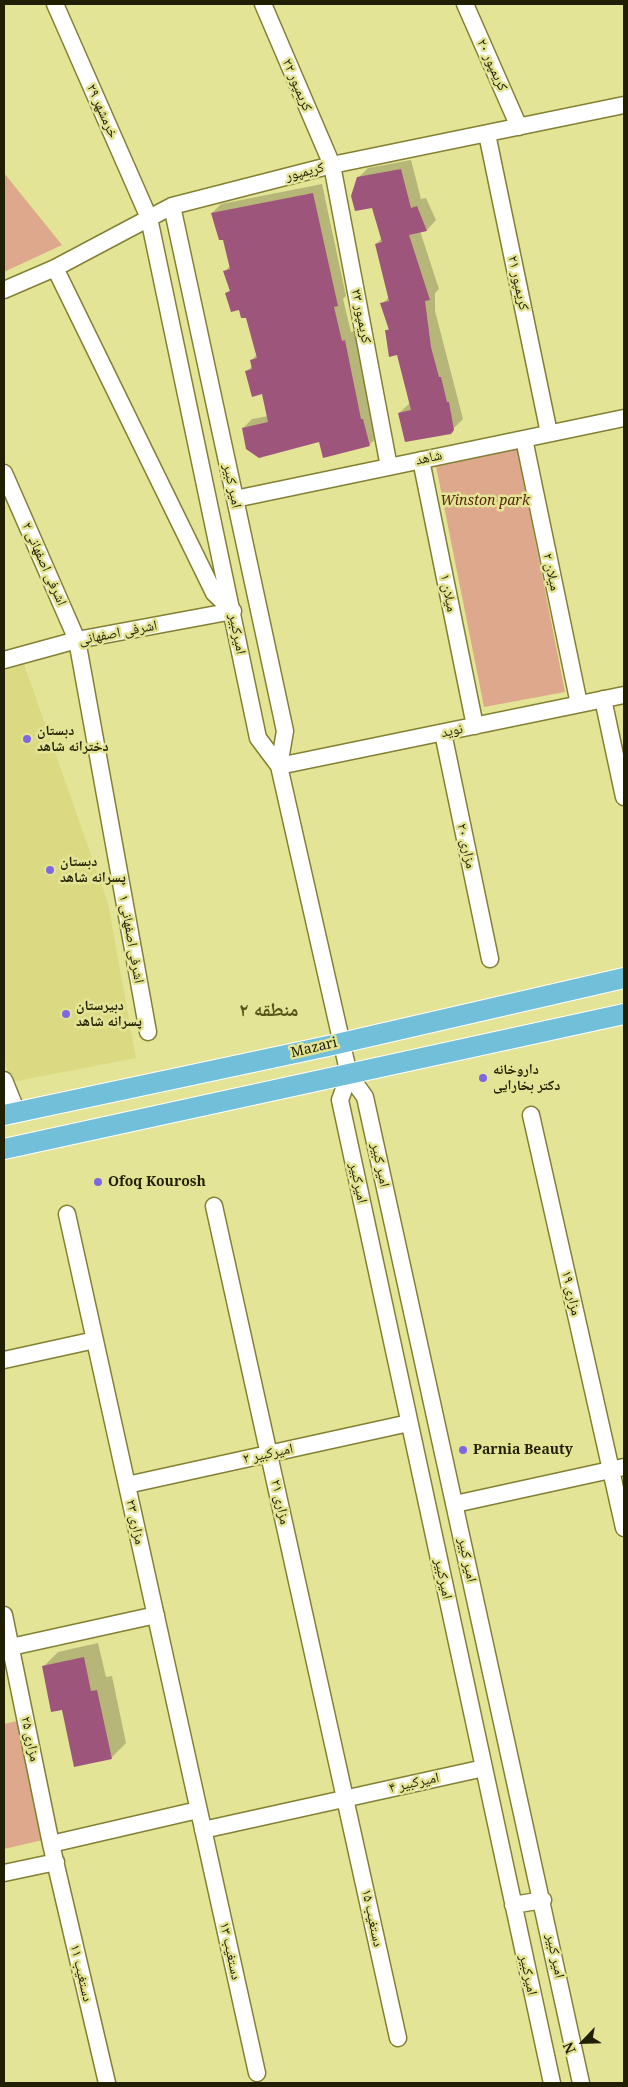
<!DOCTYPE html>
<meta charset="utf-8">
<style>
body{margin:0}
#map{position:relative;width:628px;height:2087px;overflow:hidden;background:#e4e496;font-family:"Noto Serif",serif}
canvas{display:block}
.frame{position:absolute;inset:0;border:5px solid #201f01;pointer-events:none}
.north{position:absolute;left:558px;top:2017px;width:50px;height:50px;-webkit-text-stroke:4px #e4e496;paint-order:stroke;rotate:246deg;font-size:14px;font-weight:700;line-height:20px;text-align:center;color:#201f01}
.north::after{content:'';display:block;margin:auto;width:18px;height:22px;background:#201f01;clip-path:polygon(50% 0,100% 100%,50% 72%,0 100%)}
</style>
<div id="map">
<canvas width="628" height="2087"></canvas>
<div class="frame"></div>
<div class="north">N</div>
</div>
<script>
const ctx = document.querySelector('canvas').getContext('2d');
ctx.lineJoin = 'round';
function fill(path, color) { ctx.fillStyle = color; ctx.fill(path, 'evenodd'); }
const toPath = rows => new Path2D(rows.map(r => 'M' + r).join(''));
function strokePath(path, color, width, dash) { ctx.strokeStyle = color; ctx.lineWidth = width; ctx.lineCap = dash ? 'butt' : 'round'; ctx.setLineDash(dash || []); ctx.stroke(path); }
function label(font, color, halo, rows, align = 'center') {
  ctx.font = font + ' "Noto Serif","Noto Naskh Arabic",serif'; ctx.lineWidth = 5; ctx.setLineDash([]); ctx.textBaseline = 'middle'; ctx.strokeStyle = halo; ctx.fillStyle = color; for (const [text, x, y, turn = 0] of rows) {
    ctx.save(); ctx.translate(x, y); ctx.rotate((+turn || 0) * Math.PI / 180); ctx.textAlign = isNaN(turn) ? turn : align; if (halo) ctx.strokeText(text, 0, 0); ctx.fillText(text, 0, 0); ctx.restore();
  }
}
const built = toPath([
 [24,664,108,903,136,1058,12,1082,4,1060,4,671]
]);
const green = toPath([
 [4,173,62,245,4,272],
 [517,448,565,692,484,707,436,466],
 [21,1720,47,1839,4,1849,4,1724]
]);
const shadow = toPath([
 [411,160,421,199,426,198,436,220,427,230,420,231,439,289,435,293,435,311,463,419,450,432,399,413,410,403,398,353,386,331,389,328,382,304,389,297,376,244,382,238,373,206,358,178,368,168],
 [322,184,346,296,343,299,351,332,354,331,370,411,372,410,379,436,369,445,320,440,243,428,252,419,268,416,263,393,247,371,253,365,252,360,257,354,247,317,227,293,231,289,225,271,231,265,224,238,212,213,221,204],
 [98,1643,106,1677,112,1676,126,1743,112,1757,75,1765,62,1708,43,1667,58,1652]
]);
const building = toPath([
 [401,169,411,208,417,206,427,231,409,235,430,300,425,301,431,347,439,377,441,377,447,402,449,402,454,430,451,434,405,442,398,413,411,410,397,355,389,357,385,330,389,330,380,303,389,301,375,244,382,242,372,208,355,211,351,196,357,177],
 [313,193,338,306,334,307,342,341,345,340,361,419,363,419,370,446,323,458,319,442,259,458,246,449,242,428,268,422,262,394,252,397,245,371,252,369,250,360,257,358,246,318,241,318,239,310,231,312,225,293,230,291,223,271,230,269,223,240,219,240,211,213],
 [84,1657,91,1691,97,1690,112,1759,74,1767,62,1710,51,1712,42,1666]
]);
const minor = toPath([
 [55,4,149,218,258,738,279,766,349,1075,365,1097,581,2083],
 [263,4,332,165,389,467],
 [465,4,519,127],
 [487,134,549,433],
 [172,206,285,731,279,766],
 [55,268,214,593,233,611],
 [4,290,55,268,172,206,332,165,624,105],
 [524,439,579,704],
 [421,460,475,726],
 [4,473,77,640,148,1032],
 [235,499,624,418],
 [4,660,77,640,233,611],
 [603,699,624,797],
 [443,733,490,959],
 [279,766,624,695],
 [349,1075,340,1100,552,2083],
 [4,1080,17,1112],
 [531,1115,624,1528],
 [214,1206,398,2038],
 [67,1214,257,2073],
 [4,1360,95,1340],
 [127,1485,409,1423],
 [455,1504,624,1467],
 [4,1615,51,1844,107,2083],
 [11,1647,156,1615],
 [203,1830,484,1768],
 [51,1844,198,1810],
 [4,1873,56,1862],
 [513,1905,543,1900]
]);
const major = toPath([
 [4,1115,328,1046,624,978],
 [4,1149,624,1014]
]);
const markers = [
 [27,739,5,"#7e67e3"],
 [50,870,5,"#7e67e3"],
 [66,1014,5,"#7e67e3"],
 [483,1078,5,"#7e67e3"],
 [98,1182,5,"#7e67e3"],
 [463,1450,5,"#7e67e3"]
];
const streetNames = [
 ["کریمپور ۲۰",492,65,66],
 ["کریمپور ۲۲",297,85,67],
 ["خرمشهر ۲۹",102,111,66],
 ["کریمپور",305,172,-14],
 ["کریمپور ۲۱",518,283,78],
 ["کریمپور ۲۳",361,316,79],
 ["شاهد",429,458,-12],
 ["امیر کبیر",232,486,78],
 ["اشرفی اصفهانی ۲",44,564,66],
 ["میلان ۲",551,572,78],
 ["میلان ۱",448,593,79],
 ["اشرفی اصفهانی",118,633,-11],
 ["امیرکبیر",237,634,79],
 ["نوید",452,731,-12],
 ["مزاری ۲۰",466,846,78],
 ["اشرفی اصفهانی ۱",131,939,80],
 ["Mazari",314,1048,-13],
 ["امیر کبیر",380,1165,78],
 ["امیرکبیر",358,1183,78],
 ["مزاری ۱۹",571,1293,77],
 ["امیرکبیر ۲",268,1454,-12],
 ["مزاری ۲۱",280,1502,78],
 ["مزاری ۲۳",135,1522,78],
 ["امیر کبیر",467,1560,78],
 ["امیرکبیر",443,1579,78],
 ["مزاری ۲۵",30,1739,78],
 ["امیرکبیر ۴",414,1783,-12],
 ["دستغیب ۱۵",372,1918,78],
 ["دستغیب ۱۳",230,1951,78],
 ["امیر کبیر",555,1956,78],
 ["دستغیب ۱۱",81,1973,77],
 ["امیرکبیر",528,1975,78]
];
const parkNames = [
 ["Winston park",485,501]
];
const poiNames = [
 ["دبستان",37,731],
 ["دخترانه شاهد",37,747],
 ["دبستان",60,862],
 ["پسرانه شاهد",60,878],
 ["دبیرستان",76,1006],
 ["پسرانه شاهد",76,1022],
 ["داروخانه",493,1070],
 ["دکتر بخارایی",493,1086],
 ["Ofoq Kourosh",108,1182],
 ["Parnia Beauty",473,1450]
];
const districtNames = [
 ["منطقه ۲",269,1011]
];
fill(built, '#dbda83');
fill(green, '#dea88c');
fill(shadow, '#0003');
fill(building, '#9e557c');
strokePath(minor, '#828034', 19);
strokePath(major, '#fff', 22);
strokePath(minor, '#fff', 16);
strokePath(major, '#71bfd8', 20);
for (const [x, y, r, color] of markers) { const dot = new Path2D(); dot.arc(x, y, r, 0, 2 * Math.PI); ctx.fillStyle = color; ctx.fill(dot); strokePath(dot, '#e4e496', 2); }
label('14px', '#201f01', '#e4e496', streetNames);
label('italic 14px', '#59280a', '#e4e496', parkNames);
label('bold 14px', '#201f01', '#e4e496', poiNames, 'left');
label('bold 19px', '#565419', '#e4e496', districtNames);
</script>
